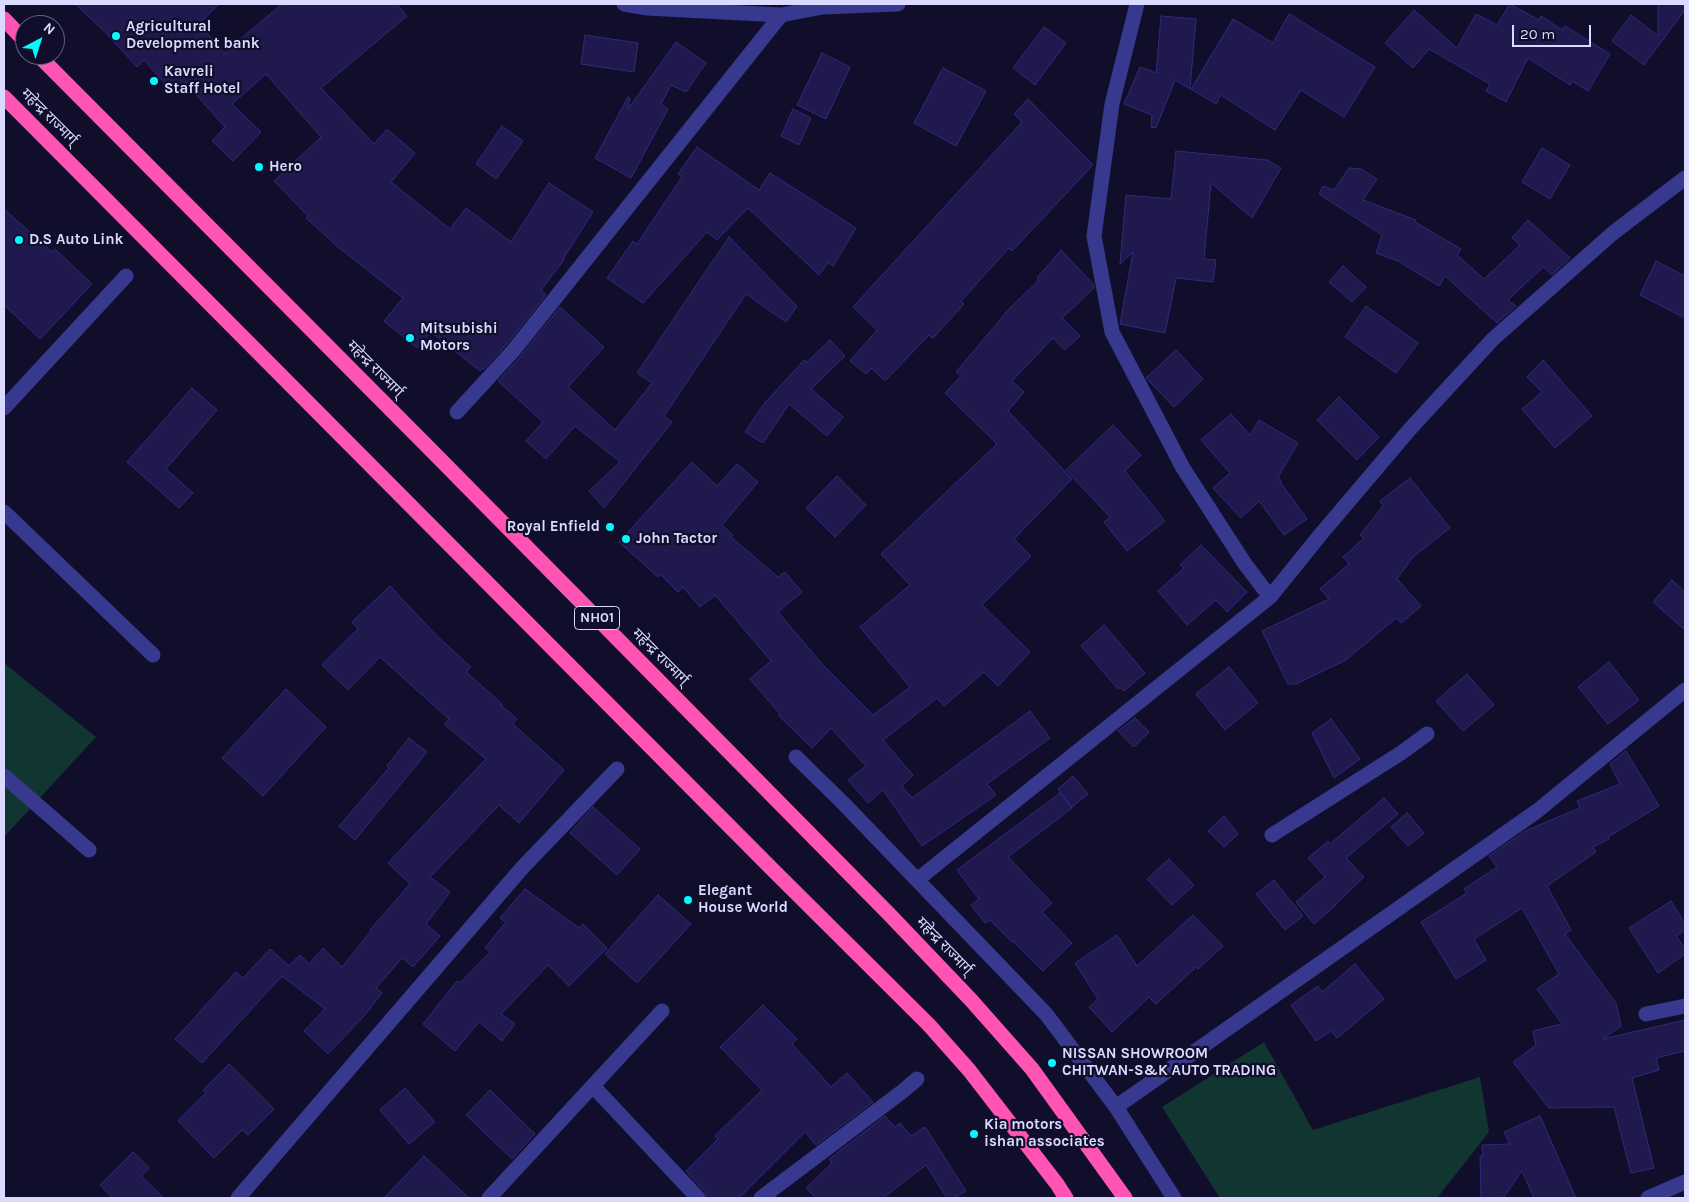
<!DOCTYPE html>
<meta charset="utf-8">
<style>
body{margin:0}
#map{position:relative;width:1689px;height:1202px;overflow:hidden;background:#110e2b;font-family:Karla,sans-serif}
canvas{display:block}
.frame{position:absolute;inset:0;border:5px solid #dad9ff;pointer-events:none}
.north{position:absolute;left:15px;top:15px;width:50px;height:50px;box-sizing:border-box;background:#110e2b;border:1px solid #615f80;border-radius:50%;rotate:40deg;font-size:14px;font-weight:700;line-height:20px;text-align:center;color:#dad9ff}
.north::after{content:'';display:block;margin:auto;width:18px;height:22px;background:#05faff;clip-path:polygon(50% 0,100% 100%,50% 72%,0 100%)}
.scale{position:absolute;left:1512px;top:25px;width:79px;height:22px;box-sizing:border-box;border:2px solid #dad9ff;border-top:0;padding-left:6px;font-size:15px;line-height:18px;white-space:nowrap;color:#dad9ff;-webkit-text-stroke:4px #110e2b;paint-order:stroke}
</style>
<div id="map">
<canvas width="1689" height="1202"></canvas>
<div class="frame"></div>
<div class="north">N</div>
<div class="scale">20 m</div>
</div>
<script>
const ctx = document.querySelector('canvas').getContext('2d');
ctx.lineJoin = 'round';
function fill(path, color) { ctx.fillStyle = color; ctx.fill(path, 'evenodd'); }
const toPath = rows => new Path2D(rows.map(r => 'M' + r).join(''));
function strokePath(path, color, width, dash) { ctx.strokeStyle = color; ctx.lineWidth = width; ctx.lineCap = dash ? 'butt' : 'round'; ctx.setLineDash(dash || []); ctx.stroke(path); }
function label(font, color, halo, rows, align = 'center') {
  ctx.font = font + ' Karla,"Noto Sans Devanagari",sans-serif'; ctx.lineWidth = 4.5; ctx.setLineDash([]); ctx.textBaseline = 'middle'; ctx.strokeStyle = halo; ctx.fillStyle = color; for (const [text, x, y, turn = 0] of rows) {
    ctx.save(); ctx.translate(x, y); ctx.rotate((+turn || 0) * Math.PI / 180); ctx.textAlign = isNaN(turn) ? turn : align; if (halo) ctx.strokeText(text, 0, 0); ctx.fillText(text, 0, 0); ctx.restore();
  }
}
const green = toPath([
 [4,663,96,737,4,837],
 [1264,1042,1313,1130,1480,1077,1489,1132,1437,1198,1220,1198,1162,1107]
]);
const building = toPath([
 [75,4,219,4,199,24,224,53,282,4,397,4,407,16,321,88,374,144,387,129,415,153,391,182,450,229,466,208,511,242,549,183,593,212,563,259,564,260,541,290,546,295,506,345,484,369,482,368,480,371,431,332,417,348,384,321,403,298,338,247,306,218,308,216,274,181,321,137,266,74,232,104,261,132,233,161,212,141,225,127,185,82,173,93,144,60,137,67,104,31,75,4],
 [1510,4,1539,20,1541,16,1562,30,1565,26,1610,54,1588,91,1572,81,1570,85,1528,58,1506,102,1486,91,1490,84,1429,49,1413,68,1385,43,1414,10,1457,48,1476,14,1497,25,1510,4],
 [1658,4,1685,4,1685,10,1644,65,1612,41,1631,15,1658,36,1658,4],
 [1289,14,1375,67,1344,117,1301,90,1275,130,1221,95,1216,104,1191,89,1233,19,1273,43,1289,14],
 [1161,16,1196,19,1190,89,1175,80,1156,128,1151,127,1152,115,1124,104,1140,67,1156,73,1161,16],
 [1044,27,1066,43,1035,85,1013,68,1044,27],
 [585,35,638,43,634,72,581,64,585,35],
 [676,42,706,63,686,92,671,85,661,104,668,109,631,178,595,158,628,97,630,98,628,109,676,42],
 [822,53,850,67,826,119,797,105,822,53],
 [943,68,986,91,956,146,914,123,943,68],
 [1028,99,1093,165,1012,251,1009,248,961,301,964,304,933,338,929,335,885,381,871,368,866,374,850,361,877,330,853,307,1022,122,1014,114,1028,99],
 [793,109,811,118,799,145,781,136,793,109],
 [502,126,523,141,496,179,476,164,502,126],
 [697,147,759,190,770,173,856,228,833,266,828,263,819,275,748,208,717,240,707,232,643,303,607,278,633,241,637,244,682,177,678,174,697,147],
 [1542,148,1570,165,1550,199,1522,182,1542,148],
 [1176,151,1267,160,1281,168,1252,218,1211,183,1204,259,1216,260,1213,282,1176,278,1165,333,1120,324,1133,252,1120,264,1126,195,1171,199,1176,151],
 [1349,168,1361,169,1377,179,1363,200,1416,220,1415,222,1461,249,1457,255,1484,279,1520,245,1512,238,1528,220,1570,258,1552,275,1543,267,1508,300,1516,306,1497,323,1445,276,1439,286,1398,261,1376,253,1382,235,1319,194,1323,186,1334,190,1349,168],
 [4,209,52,252,55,249,92,284,40,339,4,305,4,209],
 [729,237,797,306,786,322,746,294,664,416,672,422,604,508,589,491,620,462,575,426,546,459,526,441,543,422,498,381,520,357,560,307,604,347,568,387,615,430,652,383,637,373,729,237],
 [1061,250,1094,285,1094,288,1062,318,1080,336,1065,350,1053,338,1012,381,1024,392,1008,411,1072,479,1014,539,1031,556,982,605,1030,652,998,686,984,672,944,706,937,698,883,740,913,775,902,786,912,798,1030,711,1050,738,987,784,996,795,922,846,883,790,868,803,848,780,866,766,831,728,812,748,779,716,780,714,750,679,771,661,715,595,700,607,683,587,678,592,660,574,658,577,619,542,692,462,717,486,737,464,758,482,722,525,733,535,731,537,778,577,785,572,802,592,778,612,823,665,873,715,910,687,860,627,910,585,881,554,997,444,945,393,961,376,956,372,1009,309,1039,280,1037,278,1061,250],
 [1656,261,1685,276,1685,318,1640,295,1656,261],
 [1343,266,1366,287,1352,302,1329,282,1343,266],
 [1366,306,1418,343,1396,373,1345,337,1366,306],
 [830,340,845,356,811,389,843,417,827,436,789,404,763,443,745,432,763,405,804,360,807,362,830,340],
 [1176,350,1203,379,1174,407,1146,378,1176,350],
 [1543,360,1592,416,1555,448,1522,409,1542,392,1527,377,1543,360],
 [192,388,217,410,166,469,193,493,179,508,127,462,192,388],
 [1339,397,1379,437,1357,460,1317,420,1339,397],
 [1231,414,1250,435,1259,420,1298,443,1278,477,1281,481,1280,482,1307,519,1284,535,1259,501,1241,518,1213,488,1230,473,1201,440,1231,414],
 [1113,425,1141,455,1125,471,1165,521,1127,551,1104,522,1110,517,1066,470,1113,425],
 [837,476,866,505,835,537,806,508,837,476],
 [1410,478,1450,528,1413,557,1397,579,1421,606,1401,623,1396,618,1346,660,1296,684,1288,684,1262,631,1329,599,1320,589,1349,564,1343,557,1364,538,1360,535,1383,506,1380,501,1410,478],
 [1201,545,1247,592,1227,612,1216,600,1187,625,1158,591,1184,568,1180,565,1201,545],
 [1672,580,1685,592,1685,630,1653,602,1672,580],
 [390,586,437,636,471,667,466,672,502,704,501,705,517,719,513,724,564,770,519,823,499,805,430,877,450,892,426,924,440,936,413,967,402,958,376,988,382,993,364,1016,328,1054,304,1031,325,1009,282,976,202,1063,175,1039,236,972,243,978,270,949,289,966,300,955,309,964,323,948,342,967,371,931,370,930,410,884,388,863,486,759,444,724,449,719,380,657,348,690,322,665,358,629,352,622,390,586],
 [1104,625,1145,673,1124,691,1120,687,1118,689,1081,646,1104,625],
 [1609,662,1639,700,1608,724,1578,687,1609,662],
 [1229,667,1258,703,1225,730,1196,694,1229,667],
 [1467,674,1494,705,1463,731,1436,701,1467,674],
 [286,689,326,727,263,796,222,758,286,689],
 [1135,718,1149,732,1134,747,1118,731,1135,718],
 [1331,719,1360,759,1334,778,1312,733,1331,719],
 [409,738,427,752,355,840,339,826,389,768,387,766,409,738],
 [1626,751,1659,806,1608,837,1609,839,1593,847,1596,852,1547,886,1571,930,1565,934,1616,1003,1621,1026,1603,1039,1685,1020,1685,1051,1656,1058,1659,1070,1632,1078,1654,1168,1631,1173,1614,1107,1549,1108,1513,1062,1536,1045,1533,1031,1562,1024,1537,989,1559,974,1522,908,1474,939,1486,960,1456,979,1421,922,1467,893,1464,889,1497,867,1489,856,1525,831,1580,808,1577,801,1620,784,1610,764,1626,751],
 [1073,776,1088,794,1072,807,1058,789,1073,776],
 [1060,793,1072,808,1008,857,1052,903,1042,912,1072,943,1043,971,1013,941,1012,942,990,920,985,923,971,905,979,899,957,870,1060,793],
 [1384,798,1398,814,1346,858,1364,877,1335,905,1335,906,1314,924,1296,902,1325,877,1308,858,1328,841,1330,844,1384,798],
 [593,807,640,849,617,875,570,833,593,807],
 [1407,813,1424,833,1408,846,1391,827,1407,813],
 [1224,816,1238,834,1224,847,1208,831,1224,816],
 [1169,859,1194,885,1172,905,1147,879,1169,859],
 [1274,880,1303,916,1285,930,1256,894,1274,880],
 [525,889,579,928,583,924,607,948,569,986,548,965,501,1014,515,1024,502,1041,479,1022,455,1051,423,1024,457,981,460,983,490,952,485,948,506,922,500,918,525,889],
 [658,895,691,924,637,983,605,954,658,895],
 [1671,901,1685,924,1685,930,1676,936,1685,949,1685,954,1658,973,1629,928,1671,901],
 [1193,915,1223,946,1198,969,1196,967,1156,1004,1149,997,1112,1032,1089,1007,1098,999,1075,963,1117,935,1137,966,1193,915],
 [1355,964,1384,999,1337,1038,1331,1031,1316,1041,1291,1005,1318,986,1322,992,1355,964],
 [763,1005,797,1039,792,1044,831,1087,847,1073,873,1102,816,1145,805,1132,739,1198,707,1198,705,1192,686,1171,718,1139,715,1136,762,1090,720,1047,763,1005],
 [229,1064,274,1109,248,1135,242,1130,214,1158,178,1121,206,1093,203,1090,229,1064],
 [405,1088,435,1122,409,1144,380,1110,405,1088],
 [490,1090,535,1134,512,1159,466,1115,490,1090],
 [885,1116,895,1127,900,1123,911,1136,925,1127,966,1191,954,1198,947,1198,926,1165,883,1198,816,1198,806,1188,832,1163,829,1159,885,1116],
 [1540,1116,1576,1198,1534,1198,1522,1171,1503,1198,1481,1198,1480,1156,1483,1156,1482,1145,1510,1144,1504,1132,1540,1116],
 [133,1152,149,1168,141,1176,164,1198,113,1198,100,1185,133,1152],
 [424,1156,469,1198,384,1198,424,1156]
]);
const minor = toPath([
 [624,4,647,8,781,15,823,7,898,4],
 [1137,4,1112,104,1094,236,1112,332,1183,468,1245,564,1270,597],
 [4,408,126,276],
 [457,412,513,351,781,15],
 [4,512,153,655],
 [796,757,843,803,1046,1014,1116,1107,1174,1198],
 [4,776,89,850],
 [1272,835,1401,753,1427,734],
 [917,880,1270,597,1321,534,1410,429,1493,339,1613,233,1685,178],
 [1646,1014,1685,1006],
 [593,1086,698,1198],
 [1116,1107,1537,811,1685,690],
 [238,1198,522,868,617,769],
 [489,1198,662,1011],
 [761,1198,903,1091,917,1079],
 [1648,1198,1685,1182]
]);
const highway = toPath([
 [4,19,25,41],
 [38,55,426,445,889,914,971,1000,1032,1069,1125,1198],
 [4,97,774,871,929,1025,969,1070,1057,1184,1066,1198]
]);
const markers = [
 [116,36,5,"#05faff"],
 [154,81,5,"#05faff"],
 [259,167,5,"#05faff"],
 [19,240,5,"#05faff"],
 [410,338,5,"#05faff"],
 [610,527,5,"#05faff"],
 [626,539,5,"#05faff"],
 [688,900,5,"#05faff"],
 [1052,1063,5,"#05faff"],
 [974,1134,5,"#05faff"]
];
const shields = [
 [597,618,45]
];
const shieldNames = [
 ["NH01",597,618]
];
const poiNames = [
 ["Agricultural",126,27],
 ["Development bank",126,44],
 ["Kavreli",164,72],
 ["Staff Hotel",164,89],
 ["Hero",269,167],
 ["D.S Auto Link",29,240],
 ["Mitsubishi",420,329],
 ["Motors",420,346],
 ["Royal Enfield",600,527,"right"],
 ["John Tactor",636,539],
 ["Elegant",698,891],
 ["House World",698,908],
 ["NISSAN SHOWROOM",1062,1054],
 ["CHITWAN-S&K AUTO TRADING",1062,1071],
 ["Kia motors",984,1125],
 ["ishan associates",984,1142]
];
const streetNames = [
 ["महेन्द्र राज्मार्ग्",49,117,45],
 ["महेन्द्र राज्मार्ग्",375,369,45],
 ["महेन्द्र राज्मार्ग्",660,657,45],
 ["महेन्द्र राज्मार्ग्",944,946,46]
];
fill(green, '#113632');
fill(building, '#1f194e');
strokePath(building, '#33297c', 1);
strokePath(minor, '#36398e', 15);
strokePath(highway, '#ff54b4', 15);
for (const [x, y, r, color] of markers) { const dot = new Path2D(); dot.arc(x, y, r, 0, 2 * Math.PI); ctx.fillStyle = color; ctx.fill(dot); strokePath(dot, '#110e2b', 2); }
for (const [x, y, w] of shields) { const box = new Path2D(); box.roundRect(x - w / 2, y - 11.5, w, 23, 4); ctx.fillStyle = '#110e2b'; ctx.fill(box); strokePath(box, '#dad9ff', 1); }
label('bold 14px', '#dad9ff', null, shieldNames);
label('bold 15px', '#dad9ff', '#110e2b', poiNames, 'left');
label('15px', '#dad9ff', '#110e2b', streetNames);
</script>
